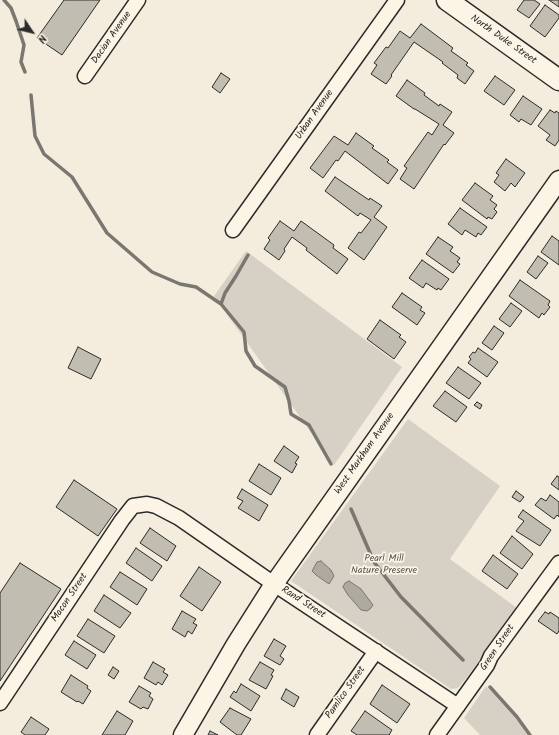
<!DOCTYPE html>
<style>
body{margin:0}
#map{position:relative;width:559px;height:735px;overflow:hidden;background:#f4edde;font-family:Kalam,sans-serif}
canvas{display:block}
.north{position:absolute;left:12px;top:12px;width:40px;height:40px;-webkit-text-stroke:3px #fcf5e5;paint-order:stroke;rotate:125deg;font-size:11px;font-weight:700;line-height:16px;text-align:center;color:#2b2b2b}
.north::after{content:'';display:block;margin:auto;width:14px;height:18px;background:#2b2b2b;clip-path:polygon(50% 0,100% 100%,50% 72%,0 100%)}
</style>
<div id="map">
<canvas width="559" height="735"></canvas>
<div class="north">N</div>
</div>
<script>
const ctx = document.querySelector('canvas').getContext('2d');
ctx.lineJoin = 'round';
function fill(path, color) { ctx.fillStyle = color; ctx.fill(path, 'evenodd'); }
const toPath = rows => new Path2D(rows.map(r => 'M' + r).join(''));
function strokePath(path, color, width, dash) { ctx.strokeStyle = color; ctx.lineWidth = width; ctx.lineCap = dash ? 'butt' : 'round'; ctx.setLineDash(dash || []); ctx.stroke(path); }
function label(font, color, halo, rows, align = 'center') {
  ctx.font = font + ' Kalam,sans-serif'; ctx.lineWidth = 3.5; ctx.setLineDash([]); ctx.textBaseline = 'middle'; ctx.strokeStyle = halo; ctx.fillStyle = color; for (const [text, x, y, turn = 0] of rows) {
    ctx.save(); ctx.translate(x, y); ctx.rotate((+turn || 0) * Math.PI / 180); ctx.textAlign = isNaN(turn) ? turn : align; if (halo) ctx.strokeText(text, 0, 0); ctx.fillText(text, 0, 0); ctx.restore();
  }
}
const green = toPath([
 [246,251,402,367,334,465,214,296],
 [408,419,500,486,450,559,517,608,468,676,458,688,451,689,291,581],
 [486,686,531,735,480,735,464,718]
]);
const water = toPath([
 [321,561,331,570,334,576,329,584,316,575,312,571,317,562,321,561],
 [349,581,361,589,373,605,370,609,367,611,361,610,348,595,343,587,345,583,349,581]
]);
const stream = toPath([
 [4,0,11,8,16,21,24,45,21,62,25,72],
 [31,95,35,136,44,154,72,177,107,233,152,272,180,284,196,287,221,304,244,332,246,351,255,366,285,387,289,401,291,414,309,425,331,464],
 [221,304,225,293,236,276,248,255],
 [351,509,374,562,401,597,463,660],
 [490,687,517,717,530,735]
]);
const building = toPath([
 [64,0,100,0,62,55,37,38,64,0],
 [524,0,534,0,540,4,529,18,517,10,524,0],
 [549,0,559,0,559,7,549,0],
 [545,5,559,15,559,18,545,37,530,26,545,5],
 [421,24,453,48,451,51,468,63,466,65,474,71,465,84,457,78,458,75,442,63,443,62,414,42,391,75,392,76,386,84,371,74,377,65,374,63,386,47,388,48,400,31,410,38,421,24],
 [221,73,230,79,220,93,212,87,221,73],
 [495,76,515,90,504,105,484,91,495,76],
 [407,80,425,93,424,95,439,106,440,104,452,112,443,125,454,133,445,145,444,144,414,189,400,179,407,168,404,166,428,132,432,135,439,124,415,109,414,109,396,96,407,80],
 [523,96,542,109,531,125,521,119,519,122,510,115,523,96],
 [550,110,555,113,556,111,559,113,559,140,555,146,546,140,550,135,538,126,550,110],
 [356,133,374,146,372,148,389,160,387,162,398,170,388,184,345,151,338,161,336,160,323,178,310,168,334,136,348,145,356,133],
 [506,159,525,173,515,187,511,183,505,191,494,182,499,175,496,173,506,159],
 [335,177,369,200,370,198,382,206,374,217,387,227,364,260,348,248,359,232,361,233,371,220,360,213,358,216,325,191,335,177],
 [475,183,493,196,490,200,497,205,494,209,497,212,492,219,488,217,487,219,462,200,475,183],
 [460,208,487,227,481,235,478,233,476,237,465,230,462,235,448,224,460,208],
 [280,221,294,231,301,221,334,245,333,248,348,259,337,274,306,250,307,248,292,237,284,249,285,251,279,260,264,249,270,240,268,238,280,221],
 [552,236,559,241,559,265,541,252,552,236],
 [438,237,453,247,450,251,460,258,457,262,460,264,453,273,426,254,438,237],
 [538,256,548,263,536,279,527,272,538,256],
 [422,260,449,279,441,290,438,288,437,290,426,283,423,288,409,278,422,260],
 [520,280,550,301,548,305,550,307,544,315,542,313,539,318,509,296,520,280],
 [402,293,422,307,420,310,425,313,417,325,392,307,402,293],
 [511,303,522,311,510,327,499,319,511,303],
 [380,320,401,335,399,337,406,342,394,359,367,339,380,320],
 [494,326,504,333,492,350,482,343,494,326],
 [78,347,101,359,91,379,68,368,78,347],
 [478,348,498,362,487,377,468,363,471,359,469,357,473,352,475,353,478,348],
 [458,367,481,383,469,399,446,383,458,367],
 [445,391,467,407,456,422,433,406,445,391],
 [477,402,482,405,480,409,474,405,477,402],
 [284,446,299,457,295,463,297,464,292,473,274,461,284,446],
 [259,464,281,478,271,495,249,481,259,464],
 [557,476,559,477,559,490,551,484,557,476],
 [74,480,117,509,98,536,56,507,74,480],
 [242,489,268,505,259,521,238,508,243,501,237,498,242,489],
 [516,491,524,497,520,502,512,497,516,491],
 [550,495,559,502,559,517,557,515,554,519,535,505,541,498,546,501,550,495],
 [523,510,551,530,540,546,516,531,524,521,518,517,523,510],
 [150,528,176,546,167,561,140,543,150,528],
 [512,536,533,554,522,569,500,553,512,536],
 [136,548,162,566,152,581,126,563,136,548],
 [493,555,518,574,507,589,482,571,493,555],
 [20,563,61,589,0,681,0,593,20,563],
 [199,567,221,582,202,611,180,596,199,567],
 [120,572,147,589,137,605,110,587,120,572],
 [104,595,131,613,120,628,94,611,104,595],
 [182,611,196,619,193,623,197,625,192,634,188,631,185,637,172,629,182,611],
 [545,612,549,614,550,612,559,618,559,631,557,634,538,621,545,612],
 [88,619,115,636,104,653,77,636,88,619],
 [274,639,286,646,280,656,284,659,280,665,264,656,274,639],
 [74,641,96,655,87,669,65,655,74,641],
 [153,662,165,669,163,672,168,675,162,685,158,682,156,685,144,678,153,662],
 [260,662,274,670,271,675,273,676,266,689,249,680,260,662],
 [113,667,119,671,114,679,108,675,113,667],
 [71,675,88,686,87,688,91,691,83,704,78,701,77,702,61,692,71,675],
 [241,684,260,696,251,711,230,697,234,691,236,693,241,684],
 [382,685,410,704,397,723,370,704,382,685],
 [139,686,151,693,149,696,153,699,148,709,143,707,141,709,129,702,139,686],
 [286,689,299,697,294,707,281,699,286,689],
 [230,708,251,719,241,735,237,735,220,722,230,708],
 [117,711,133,721,125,735,102,735,117,711],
 [365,711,392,730,389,735,357,735,351,731,365,711],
 [31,717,49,729,45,735,25,735,21,732,31,717],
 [210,731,218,735,208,735,210,731]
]);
const minor = toPath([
 [85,76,138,0],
 [233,230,397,0],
 [0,703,122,520,133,506,147,504,156,506,179,518,274,584,458,706],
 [317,735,376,651],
 [437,735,487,665,491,656,559,563]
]);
const tertiary = toPath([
 [183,735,236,644,274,584,559,180]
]);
const secondary = toPath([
 [447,0,559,80]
]);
const streetNames = [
 ["Dacian Avenue",112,38,-55],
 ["North Duke Street",503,40,35],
 ["Urban Avenue",315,115,-55],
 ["West Markham Avenue",365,454,-55],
 ["Macon Street",70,598,-56],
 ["Rand Street",303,603,33],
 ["Green Street",498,648,-56],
 ["Pamlico Street",346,693,-55]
];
const parkNames = [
 ["Pearl Mill",384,559],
 ["Nature Preserve",384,571]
];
fill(green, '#d6d1c4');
fill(water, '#afaaa0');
strokePath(water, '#7a7771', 1);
strokePath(stream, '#7a7771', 3.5);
fill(building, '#c2bdb1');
strokePath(building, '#2b2b2b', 1);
strokePath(minor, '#2b2b2b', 17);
strokePath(tertiary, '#2b2b2b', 21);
strokePath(secondary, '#2b2b2b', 23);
strokePath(minor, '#fcf5e5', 14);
strokePath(tertiary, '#fcf5e5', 18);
strokePath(secondary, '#fcf5e5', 20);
label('10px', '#2b2b2b', '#fcf5e5', streetNames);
label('10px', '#565451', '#fcf5e5', parkNames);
</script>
